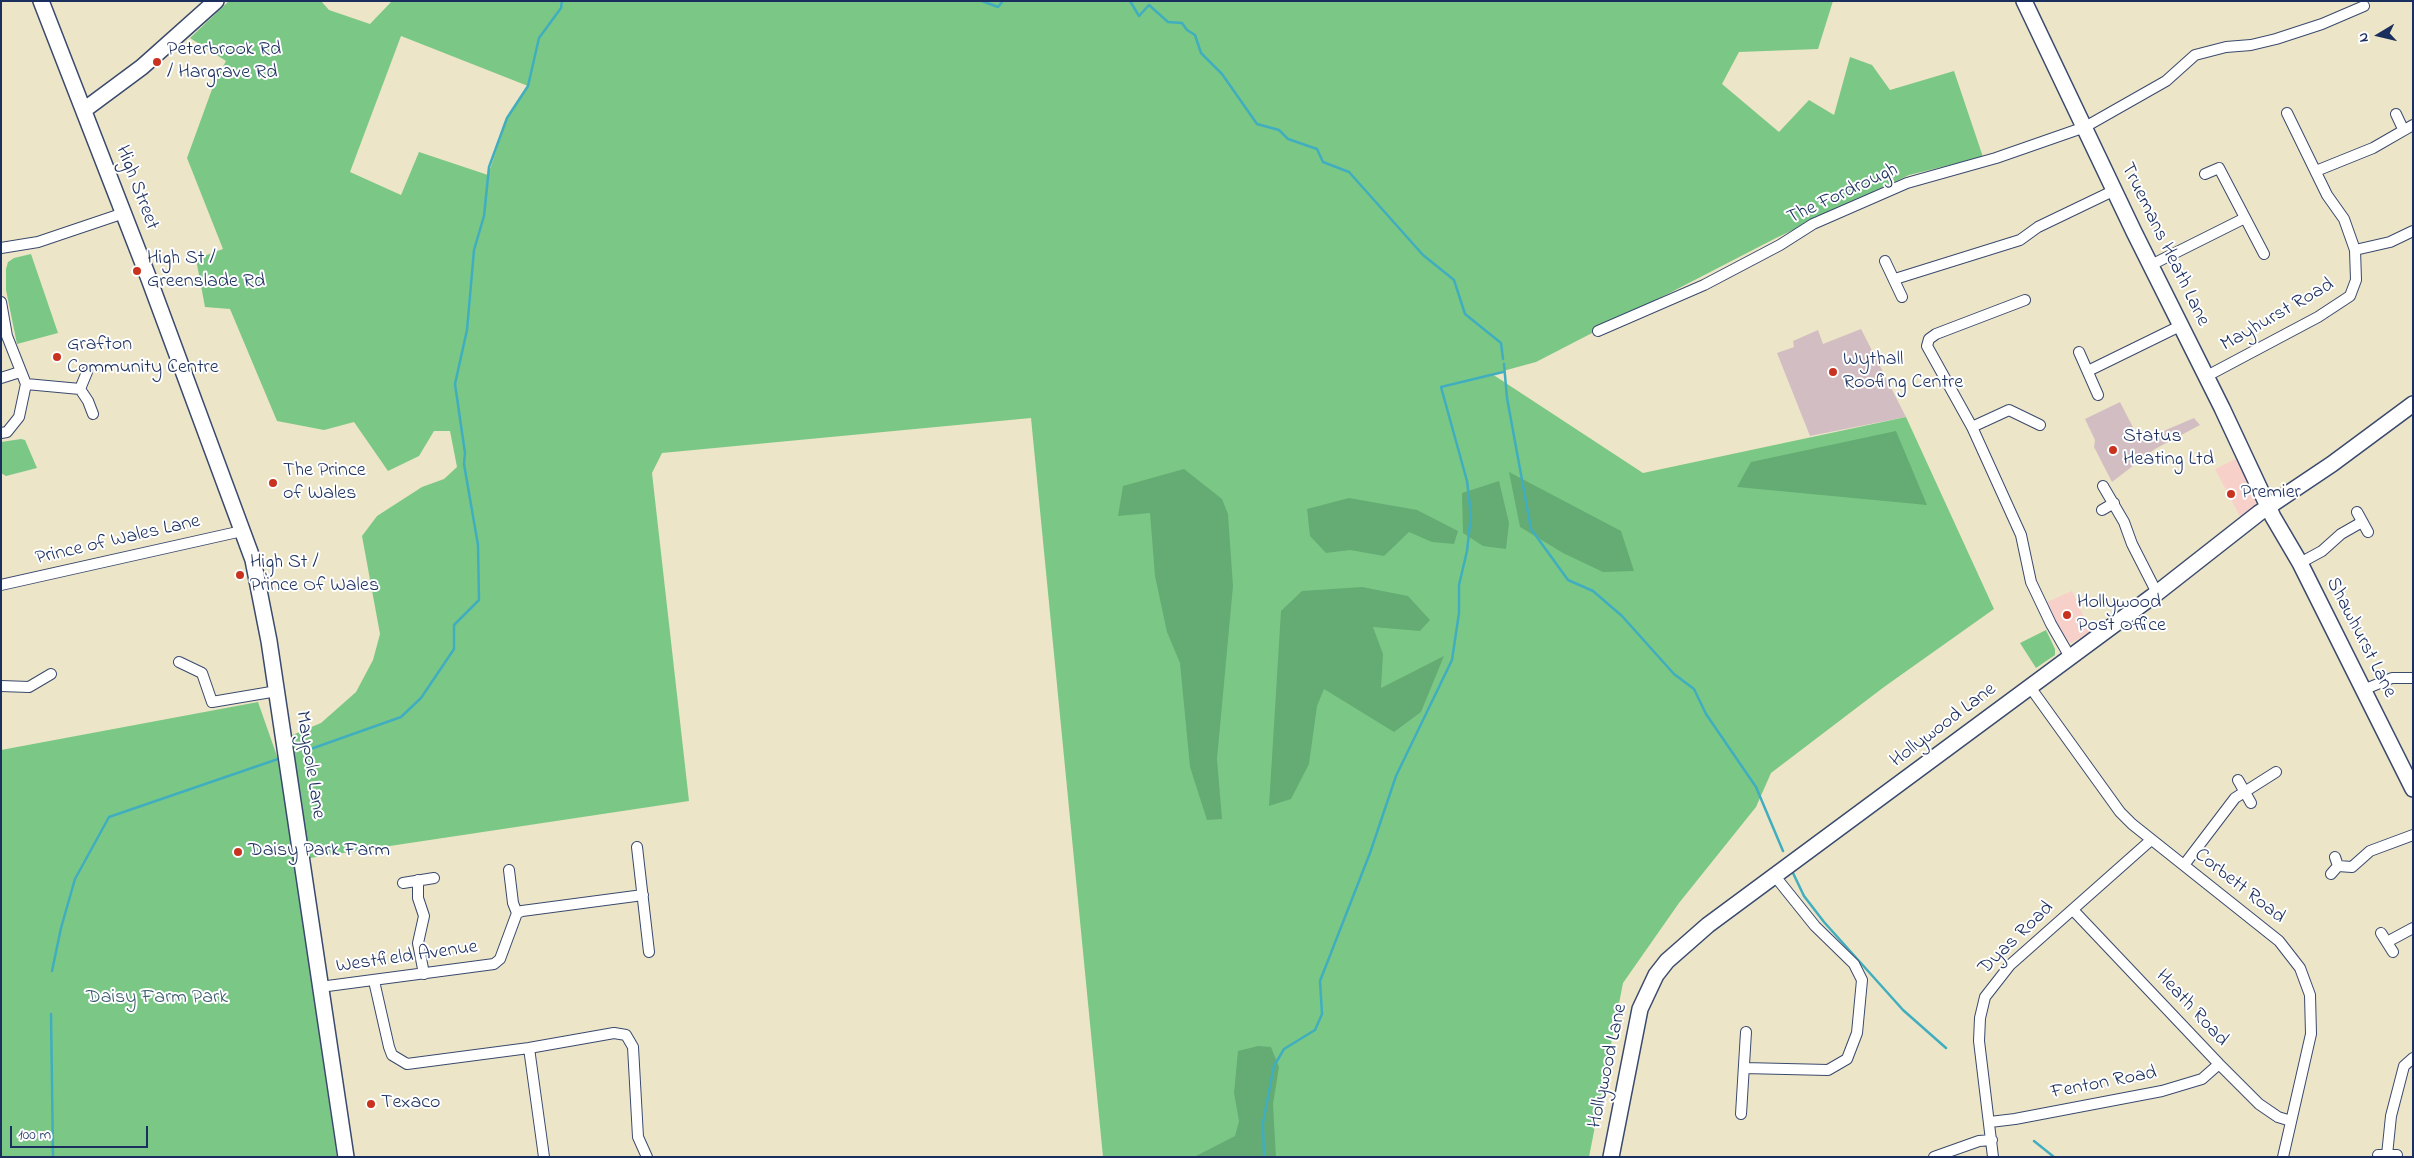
<!DOCTYPE html>
<style>
body{margin:0}
#map{position:relative;width:2414px;height:1158px;overflow:hidden;background:#ede5c7;font-family:"Indie Flower",sans-serif}
canvas{display:block}
.frame{position:absolute;inset:0;border:2px solid #1b2f5e;pointer-events:none}
.north{position:absolute;left:2354px;top:10px;width:50px;height:50px;-webkit-text-stroke:4px #fff;paint-order:stroke;rotate:261deg;font-size:14px;font-weight:700;line-height:20px;text-align:center;color:#1b2f5e}
.north::after{content:'';display:block;margin:auto;width:18px;height:22px;background:#1b2f5e;clip-path:polygon(50% 0,100% 100%,50% 72%,0 100%)}
.scale{position:absolute;left:10px;top:1126px;width:138px;height:22px;box-sizing:border-box;border:2px solid #1b2f5e;border-top:0;padding-left:6px;font-size:15px;line-height:18px;white-space:nowrap;color:#1b2f5e;-webkit-text-stroke:4px #fff;paint-order:stroke}
</style>
<div id="map">
<canvas width="2414" height="1158"></canvas>
<div class="frame"></div>
<div class="north">N</div>
<div class="scale">100 m</div>
</div>
<script>
const ctx = document.querySelector('canvas').getContext('2d');
ctx.lineJoin = 'round';
function fill(path, color) { ctx.fillStyle = color; ctx.fill(path, 'evenodd'); }
const toPath = rows => new Path2D(rows.map(r => 'M' + r).join(''));
function strokePath(path, color, width, dash) { ctx.strokeStyle = color; ctx.lineWidth = width; ctx.lineCap = dash ? 'butt' : 'round'; ctx.setLineDash(dash || []); ctx.stroke(path); }
function label(font, color, halo, rows, align = 'center') {
  ctx.font = font + ' "Indie Flower",sans-serif'; ctx.lineWidth = 4; ctx.setLineDash([]); ctx.textBaseline = 'middle'; ctx.strokeStyle = halo; ctx.fillStyle = color; for (const [text, x, y, turn = 0] of rows) {
    ctx.save(); ctx.translate(x, y); ctx.rotate((+turn || 0) * Math.PI / 180); ctx.textAlign = isNaN(turn) ? turn : align; if (halo) ctx.strokeText(text, 0, 0); ctx.fillText(text, 0, 0); ctx.restore();
  }
}
const built = toPath([
 [2239,457,2254,489,2256,500,2255,507,2242,520,2215,469],
 [2072,591,2091,632,2071,643,2063,637,2047,602]
]);
const industrial = toPath([
 [1861,329,1906,417,1810,436,1777,353,1794,347,1793,341,1818,330,1823,344],
 [2120,402,2140,441,2194,418,2200,425,2155,449,2112,482,2094,447,2095,440,2085,419]
]);
const green = toPath([
 [229,1,321,1,329,10,370,24,392,1,1833,1,1818,49,1739,52,1722,84,1779,132,1809,100,1834,115,1850,57,1872,65,1890,90,1954,71,1983,157,1909,175,1776,238,1536,362,1492,374,1643,473,1906,417,1994,609,1884,687,1771,773,1756,807,1679,903,1623,983,1589,1157,1103,1157,1031,418,662,453,652,473,689,801,310,858,290,736,321,723,356,692,373,660,380,634,362,536,377,516,422,487,444,479,457,467,450,431,434,431,419,456,388,471,354,422,324,430,277,421,230,309,205,307,196,259,223,249,187,158,215,81,226,61,190,38],
 [401,36,528,86,507,118,488,175,419,152,401,195,350,172],
 [31,254,58,333,17,344,6,290,6,269,8,262,14,258],
 [21,439,25,440,37,468,6,476,1,473,1,442],
 [2046,630,2055,649,2055,655,2036,668,2020,643],
 [258,702,278,759,292,823,306,945,337,1157,1,1157,1,750]
]);
const forest = toPath([
 [1896,431,1927,505,1737,487,1751,462],
 [1184,469,1222,499,1228,514,1233,586,1217,759,1222,819,1207,820,1190,767,1180,663,1167,632,1155,576,1150,513,1118,516,1123,486],
 [1509,472,1621,531,1634,571,1603,572,1563,553,1520,527],
 [1499,481,1509,523,1506,549,1483,546,1463,533,1462,493],
 [1349,498,1417,510,1458,531,1454,544,1432,542,1409,532,1384,556,1350,550,1326,553,1310,536,1307,509],
 [1362,587,1408,596,1430,620,1420,631,1373,627,1383,654,1381,688,1444,656,1421,712,1394,732,1324,689,1317,706,1309,764,1291,799,1269,806,1281,611,1302,591],
 [1258,1046,1271,1047,1279,1067,1273,1104,1276,1157,1194,1157,1235,1136,1239,1121,1234,1093,1238,1051]
]);
const stream = toPath([
 [982,1,998,7,1003,1],
 [1130,1,1139,16,1149,5,1168,22,1182,23,1187,30,1195,35,1201,53,1222,74,1257,124,1279,130,1288,139,1317,149,1323,162,1349,172,1423,255,1454,280,1465,314,1501,343,1503,359],
 [1504,364,1507,398,1531,529,1568,580,1593,591,1622,616,1674,674,1694,689,1706,714,1756,787,1783,851],
 [305,751,401,717,421,698,454,649,454,625,479,600,478,545,464,464,465,453,455,384,467,330,474,250,484,216,489,167,507,118,528,86,539,38,561,8,562,1],
 [1793,873,1804,896,1824,922,1903,1010,1946,1048],
 [52,971,61,928,75,879,109,817,278,759],
 [51,1014,53,1157],
 [2034,1141,2054,1157],
 [1264,1157,1263,1123,1274,1066,1284,1049,1315,1030,1322,1014,1320,981,1370,853,1396,776,1452,660,1459,613,1459,585,1467,551,1471,515,1467,481,1441,387,1503,372]
]);
const street = toPath([
 [2396,114,2403,129],
 [2316,171,2373,148,2413,125],
 [2205,174,2219,168,2264,254],
 [1,248,38,242,124,213],
 [2355,250,2390,242,2413,231],
 [1885,261,1902,297],
 [2151,265,2245,218],
 [1895,279,2020,240,2038,227,2115,190],
 [2025,300,1936,334,1929,339,1927,346,1972,427,2021,535,2031,582,2051,624,2070,657],
 [1,302,7,336,26,384,19,417,7,432,1,433],
 [1598,331,1704,285,1780,245,1813,224,1907,183,1996,158,2085,127,2166,81,2195,55,2226,47,2251,45,2276,39,2322,24,2364,6],
 [2079,352,2098,395],
 [2088,371,2182,325],
 [2207,376,2318,317,2350,296,2356,280,2355,250,2344,219,2327,195,2287,113],
 [1,378,20,372],
 [26,384,80,389,88,401,93,414],
 [80,389,87,372],
 [1972,427,2009,410,2040,425],
 [2103,486,2124,522,2132,544,2157,593],
 [2102,510,2114,503],
 [2357,512,2368,532],
 [2300,563,2322,551,2341,534,2362,522],
 [1,585,242,531],
 [179,662,202,673,212,702,277,691],
 [1,686,29,687,51,674],
 [2030,687,2120,812,2132,824,2279,941,2300,968,2310,995,2311,1034,2283,1157],
 [2363,690,2392,678,2413,678],
 [2238,780,2251,803],
 [637,847,649,952],
 [2184,865,2235,798,2276,772],
 [2338,866,2352,867,2370,851,2413,835],
 [509,870,513,903,517,913],
 [2331,874,2338,866,2335,857],
 [418,880,418,898,424,916,418,943,424,974],
 [403,883,434,878],
 [2073,910,2219,1064,2259,1104,2278,1117,2291,1121],
 [2381,933,2393,952],
 [2387,942,2413,928],
 [374,981,389,1047,392,1055,407,1064,529,1048,614,1033,626,1035,633,1047,638,1137,647,1157],
 [320,987,494,964,500,959,517,913,522,911,643,895],
 [529,1048,544,1157],
 [1744,1068,1828,1070,1847,1059,1857,1033,1862,980,1854,964,1815,926,1774,875],
 [1741,1114,1746,1032],
 [1990,1122,2015,1119,2162,1091,2202,1079,2219,1064],
 [2378,1155,2397,1155],
 [2387,1155,2391,1116,2404,1066,2413,1058],
 [1934,1157,1979,1141,1992,1140],
 [1993,1157,1979,1041,1980,1018,1985,997,2010,965,2151,840]
]);
const secondary = toPath([
 [41,1,149,279,253,560,269,641,346,1157],
 [2024,1,2134,232,2222,408,2273,517,2300,563,2413,789],
 [84,110,142,67,216,1],
 [1611,1157,1640,1009,1656,975,1667,961,1708,925,2157,593,2259,513,2332,464,2413,404]
]);
const markers = [
 [157,62,5,"#c8321e"],
 [137,271,5,"#c8321e"],
 [57,357,5,"#c8321e"],
 [1833,372,5,"#c8321e"],
 [2113,450,5,"#c8321e"],
 [273,483,5,"#c8321e"],
 [2231,494,5,"#c8321e"],
 [240,575,5,"#c8321e"],
 [2067,615,5,"#c8321e"],
 [238,852,5,"#c8321e"],
 [371,1104,5,"#c8321e"]
];
const poiNames = [
 ["Peterbrook Rd",167,51],
 ["/ Hargrave Rd",167,74],
 ["High St /",147,260],
 ["Greenslade Rd",147,283],
 ["Grafton",67,346],
 ["Community Centre",67,369],
 ["Wythall",1843,361],
 ["Roofing Centre",1843,384],
 ["Status",2123,438],
 ["Heating Ltd",2123,461],
 ["The Prince",283,472],
 ["of Wales",283,495],
 ["Premier",2241,494],
 ["High St /",250,564],
 ["Prince Of Wales",250,587],
 ["Hollywood",2077,604],
 ["Post Office",2077,627],
 ["Daisy Park Farm",248,852],
 ["Texaco",381,1104]
];
const streetNames = [
 ["High Street",136,188,69],
 ["The Fordrough",1843,195,-25],
 ["Truemans Heath Lane",2164,245,64],
 ["Mayhurst Road",2278,316,-30],
 ["Prince of Wales Lane",118,541,-13],
 ["Shawhurst Lane",2360,638,63],
 ["Hollywood Lane",1944,726,-37],
 ["Maypole Lane",309,765,81],
 ["Corbett Road",2239,887,38],
 ["Dyas Road",2017,939,-44],
 ["Westfield Avenue",407,958,-8],
 ["Heath Road",2191,1009,47],
 ["Hollywood Lane",1609,1066,-78],
 ["Fenton Road",2104,1084,-11]
];
const parkNames = [
 ["Daisy Farm Park",157,999]
];
fill(built, '#f7d0ca');
fill(industrial, '#d2bec2');
fill(green, '#7bc886');
fill(forest, '#64ac73');
strokePath(stream, '#41aebf', 2.5);
strokePath(street, '#3a4a6e', 12);
strokePath(secondary, '#3a4a6e', 18);
strokePath(street, '#fff', 10);
strokePath(secondary, '#fff', 15);
for (const [x, y, r, color] of markers) { const dot = new Path2D(); dot.arc(x, y, r, 0, 2 * Math.PI); ctx.fillStyle = color; ctx.fill(dot); strokePath(dot, '#fff', 2); }
label('20px', '#1b2f5e', '#fff', poiNames, 'left');
label('20px', '#1b2f5e', '#fff', streetNames);
label('20px', '#385d6a', '#fff', parkNames);
</script>
